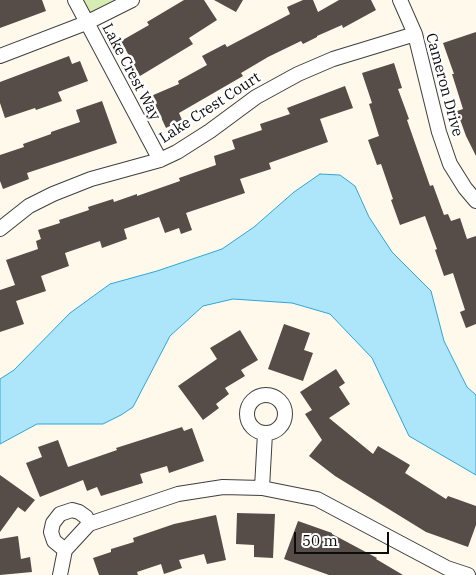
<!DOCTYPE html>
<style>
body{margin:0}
#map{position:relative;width:476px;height:575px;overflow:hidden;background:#fff9ec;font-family:"IBM Plex Serif",serif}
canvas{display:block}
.scale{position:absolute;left:294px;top:532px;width:95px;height:22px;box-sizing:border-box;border:2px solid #0c0c0c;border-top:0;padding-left:6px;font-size:15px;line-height:18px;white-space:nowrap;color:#0c0c0c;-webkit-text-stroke:4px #fff;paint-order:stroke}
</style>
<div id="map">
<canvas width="476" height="575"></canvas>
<div class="scale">50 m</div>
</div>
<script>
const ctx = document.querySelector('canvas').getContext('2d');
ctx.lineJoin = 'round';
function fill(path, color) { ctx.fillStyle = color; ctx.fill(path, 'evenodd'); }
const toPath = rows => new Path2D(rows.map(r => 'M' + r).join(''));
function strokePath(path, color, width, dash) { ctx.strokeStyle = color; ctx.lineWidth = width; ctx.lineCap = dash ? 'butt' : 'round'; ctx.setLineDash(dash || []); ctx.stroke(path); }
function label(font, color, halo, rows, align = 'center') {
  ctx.font = font + ' "IBM Plex Serif",serif'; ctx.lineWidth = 5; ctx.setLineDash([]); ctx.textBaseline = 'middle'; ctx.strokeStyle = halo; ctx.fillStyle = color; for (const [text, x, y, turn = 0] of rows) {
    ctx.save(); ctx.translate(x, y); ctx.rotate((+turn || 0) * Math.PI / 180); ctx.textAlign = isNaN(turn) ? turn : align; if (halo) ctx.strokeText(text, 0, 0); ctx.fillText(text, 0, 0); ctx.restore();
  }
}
const green = toPath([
 [75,0,132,0,86,23]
]);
const water = toPath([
 [320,174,340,175,355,186,369,217,392,252,431,291,444,341,467,387,476,395,476,475,409,436,372,358,330,314,292,303,233,299,203,306,170,336,133,407,121,415,103,424,37,424,0,444,0,379,14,370,70,313,110,284,157,271,222,249,254,227,294,192,320,174]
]);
const building = toPath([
 [0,0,42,0,46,11,0,28],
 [184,0,204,0,217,20,189,38,193,44,140,76,121,41,149,25,147,22],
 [214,0,243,0,236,12],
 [303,0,313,0,318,12,339,0,371,0,376,10,343,28,342,25,317,36,317,37,303,44,301,41,268,57,241,73,243,76,179,113,182,120,166,128,151,96,179,84,178,81,207,65,202,56,225,44,227,47,290,14,287,7],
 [476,32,476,156,466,136,457,111,463,109,452,74,454,74,443,43],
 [69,56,72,64,80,61,88,81,58,92,62,101,36,110,35,108,5,118,0,103,0,82],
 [394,63,402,88,398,89,409,119,407,120,430,186,433,185,444,215,448,214,451,221,460,218,467,239,476,236,476,324,466,328,460,312,465,310,453,273,444,276,435,250,437,249,425,216,400,225,391,200,393,199,381,164,377,165,368,140,379,136,369,104,372,103,362,73],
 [345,86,353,108,320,119,328,142,269,163,271,169,240,179,245,193,186,213,192,230,181,234,179,228,165,233,159,217,124,229,127,239,102,248,100,241,65,253,69,266,41,276,46,291,16,301,24,324,0,332,0,290,15,285,6,260,38,249,36,241,41,239,38,230,60,223,59,220,89,210,88,207,113,199,114,202,137,194,137,196,180,181,179,178,216,165,214,156,235,149,232,140,262,130,260,124,290,114,287,108],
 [102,101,117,143,27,173,29,179,3,189,0,181,0,155,24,147,23,144,51,134,51,132,80,122,76,110],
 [284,324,310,333,304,350,313,353,303,381,268,369],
 [240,330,258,360,241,370,245,376,225,388,229,394,216,404,219,408,203,420,178,386,217,359,210,348],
 [336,369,345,383,339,387,350,404,329,418,373,454,378,446,410,465,405,473,446,499,448,496,476,506,476,525,468,547,426,532,335,476,309,456,322,440,305,414,312,410,300,392],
 [182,427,184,431,192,428,204,461,169,473,167,466,140,474,143,483,101,496,97,487,87,491,83,480,40,497,26,463,42,457,38,447,58,440,68,467,117,450,116,448],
 [0,475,35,500,25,512,18,507,0,532],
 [237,513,275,514,273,558,254,557,254,545,236,544],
 [216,515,226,560,207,564,204,554,179,560,182,568,164,574,161,564,137,572,138,575,99,575,93,558,111,552,111,549,134,542,133,538,174,524],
 [298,521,332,533,332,534,377,558,376,559,403,575,329,575,284,559],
 [18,536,21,559,30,557,32,572,0,575,0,539]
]);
const minor = toPath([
 [75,0,160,160],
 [400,0,415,34,439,132,450,164,465,188,476,201],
 [0,56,86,23,132,0],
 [0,229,29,206,53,194,91,179,160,160,177,152,210,131,256,97,298,74,333,59,415,34],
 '247 414a19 19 0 1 1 38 0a19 19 0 1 1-38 0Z',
 [262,488,265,433],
 [65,550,54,541,51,532,53,523,60,514,72,510,79,512,86,517,89,524],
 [60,575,65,550,89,524,178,494,223,487,262,488,317,499,447,568,468,575]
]);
const streetNames = [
 ["Lake Crest Way",131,72,62],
 ["Cameron Drive",444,85,75],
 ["Lake Crest Court",210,108,-33]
];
fill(green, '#d7ecb3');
fill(water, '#ade6fa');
strokePath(water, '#2fa5d6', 1);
fill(building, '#564c48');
strokePath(minor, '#3f3f3f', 16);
strokePath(minor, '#fff', 14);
label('15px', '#0c0c0c', '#fff', streetNames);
</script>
